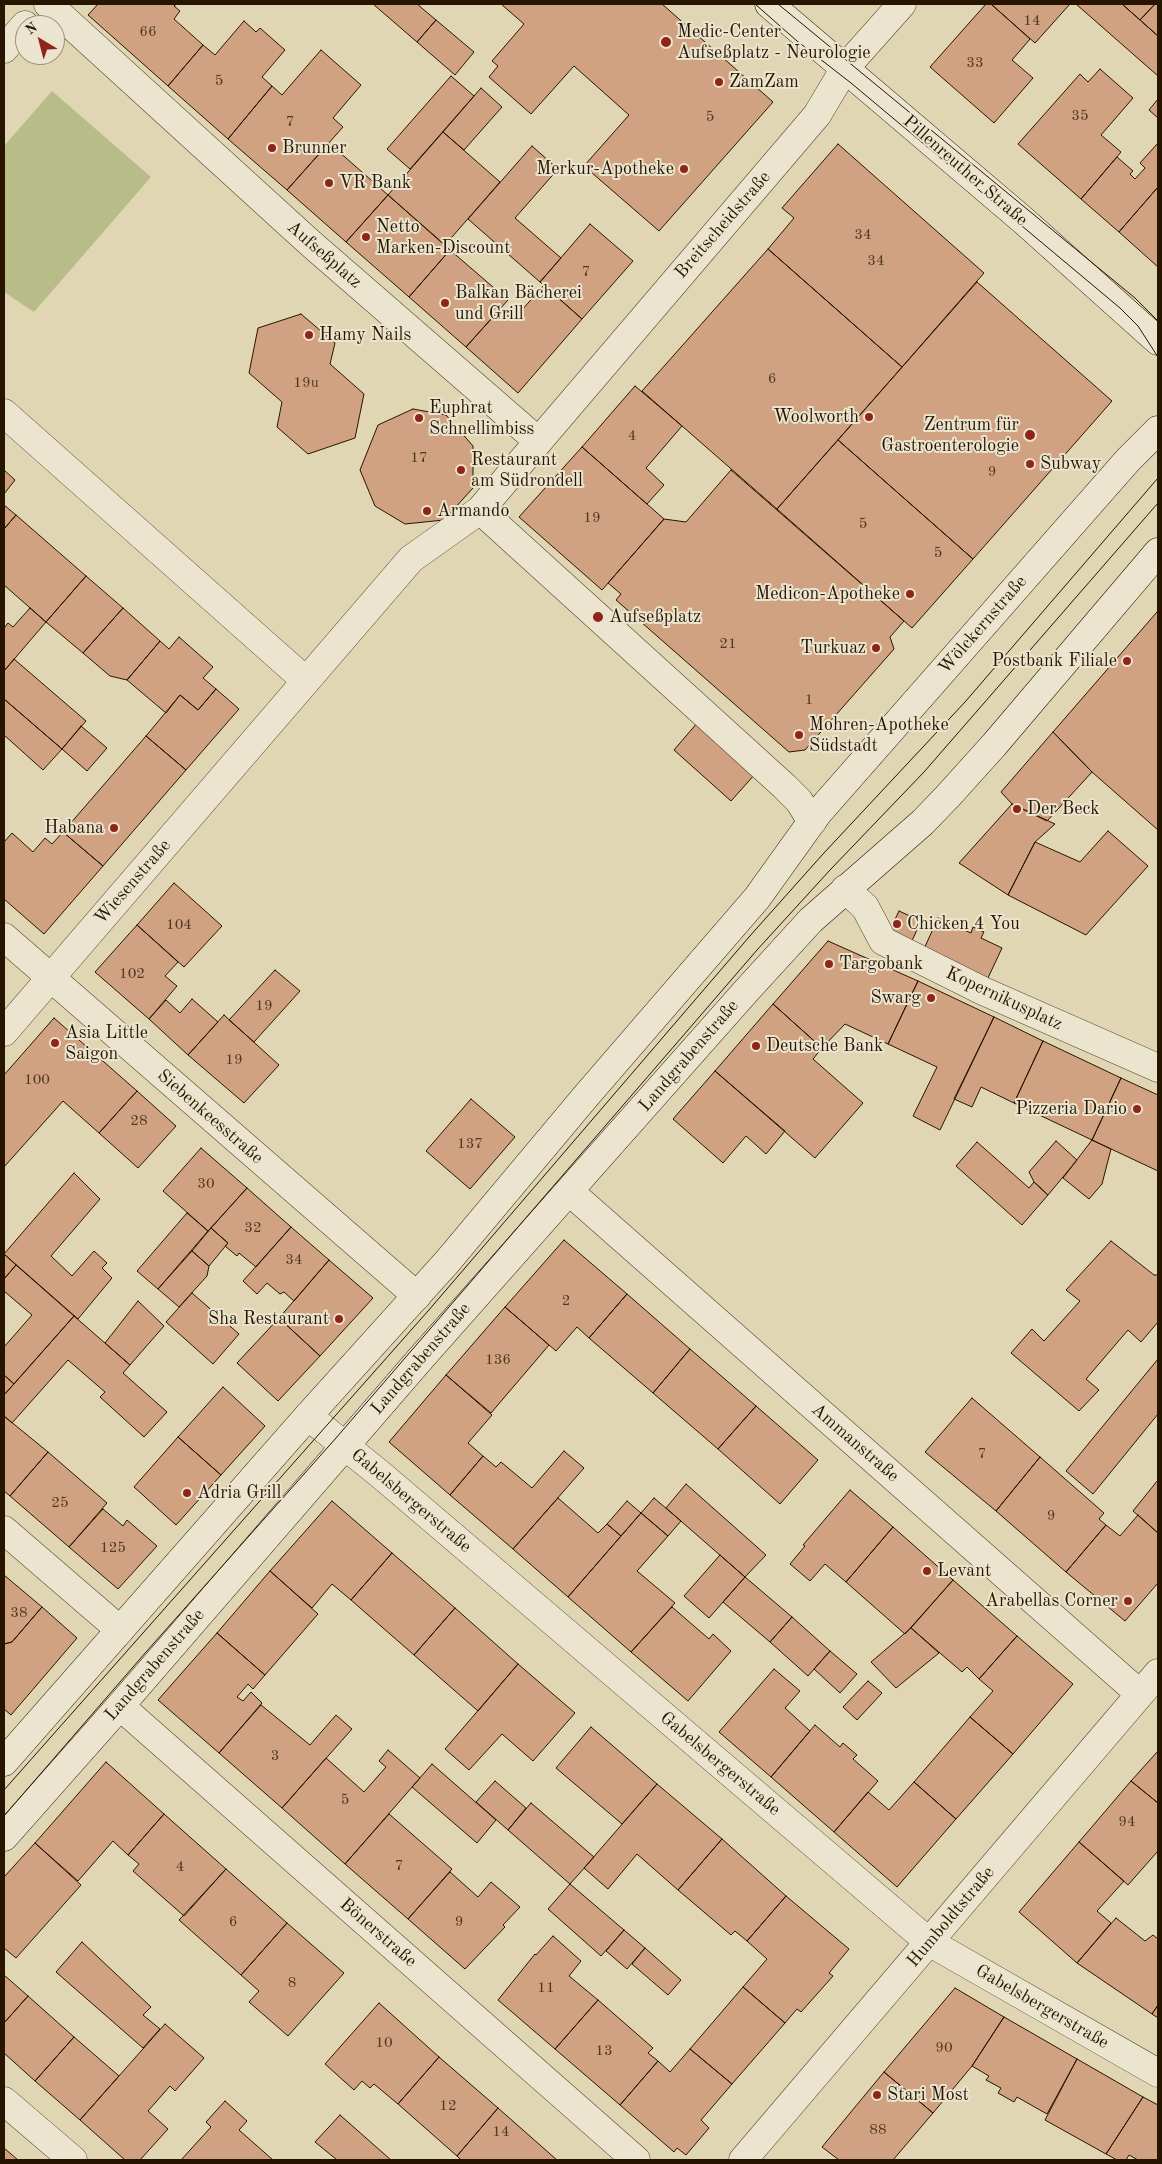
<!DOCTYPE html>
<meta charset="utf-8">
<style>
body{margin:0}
#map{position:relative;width:1162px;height:2164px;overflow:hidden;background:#e0d6b4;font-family:"Old Standard TT",serif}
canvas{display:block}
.frame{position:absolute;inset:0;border:5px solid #271500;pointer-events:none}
.north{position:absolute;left:15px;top:15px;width:50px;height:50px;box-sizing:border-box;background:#ebe4ce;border:1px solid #9d917c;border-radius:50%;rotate:323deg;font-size:14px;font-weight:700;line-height:20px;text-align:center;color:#271500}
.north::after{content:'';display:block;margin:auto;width:18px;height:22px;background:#8f2418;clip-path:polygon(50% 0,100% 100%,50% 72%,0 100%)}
</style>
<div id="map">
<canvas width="1162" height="2164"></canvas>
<div class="frame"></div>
<div class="north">N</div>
</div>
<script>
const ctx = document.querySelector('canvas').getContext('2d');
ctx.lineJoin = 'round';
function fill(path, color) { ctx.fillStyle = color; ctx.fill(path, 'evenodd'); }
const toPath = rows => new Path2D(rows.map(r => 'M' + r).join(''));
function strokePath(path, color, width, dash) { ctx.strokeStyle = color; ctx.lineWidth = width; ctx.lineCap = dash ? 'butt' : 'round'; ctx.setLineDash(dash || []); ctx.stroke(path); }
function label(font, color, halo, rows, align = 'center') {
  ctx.font = font + ' "Old Standard TT",serif'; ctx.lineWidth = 4; ctx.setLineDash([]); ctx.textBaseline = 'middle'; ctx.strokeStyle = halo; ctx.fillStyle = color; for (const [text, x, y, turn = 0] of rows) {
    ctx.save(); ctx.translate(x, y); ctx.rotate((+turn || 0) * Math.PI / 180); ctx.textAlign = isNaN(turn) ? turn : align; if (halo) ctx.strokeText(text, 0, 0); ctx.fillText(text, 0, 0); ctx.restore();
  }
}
const green = toPath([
 [52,91,151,177,34,312,4,292,4,146]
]);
const building = toPath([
 [98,4,177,4,174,6,180,11,174,19,203,45,168,86,88,15,98,4],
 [373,4,417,4,436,20,417,42,373,4],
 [501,4,662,4,773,102,659,231,584,166,629,115,574,66,531,114,489,77,498,66,492,61,524,24,501,4],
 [986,4,991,4,1030,39,1012,60,1033,78,994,123,930,67,986,4],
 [991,4,1070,4,1035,43,991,4],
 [1076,4,1122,4,1158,36,1158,76,1076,4],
 [1122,4,1155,4,1140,20,1122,4],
 [1155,4,1158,4,1158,36,1140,20,1155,4],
 [436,20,474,52,455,75,417,42,436,20],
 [244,21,256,32,260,28,285,50,262,77,272,86,228,139,168,86,203,45,215,55,244,21],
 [321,50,361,85,333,118,343,127,287,190,228,139,272,86,282,95,321,50],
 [1100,69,1133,98,1101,135,1121,152,1081,199,1018,144,1080,74,1088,82,1100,69],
 [451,76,474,96,410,169,387,149,451,76],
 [481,88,502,107,464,150,443,132,481,88],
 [1158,99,1158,118,1149,110,1158,99],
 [443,132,500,182,445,245,388,195,443,132],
 [329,143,388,195,346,242,287,190,329,143],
 [1158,143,1158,187,1119,232,1081,199,1117,157,1133,171,1130,174,1135,179,1145,168,1140,163,1158,143],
 [838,144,984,273,902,367,768,249,794,218,782,208,838,144],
 [532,146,558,169,515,218,561,258,540,282,468,219,532,146],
 [1158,187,1158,267,1119,232,1158,187],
 [388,195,450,250,409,297,346,242,388,195],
 [590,224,633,261,582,319,540,282,590,224],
 [768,249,902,367,777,509,642,391,768,249],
 [450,250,508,300,466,347,409,297,450,250],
 [977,282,1112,401,973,559,838,440,977,282],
 [544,285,582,319,518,393,466,347,500,309,513,320,544,285],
 [301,314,335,343,330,364,364,394,355,438,308,454,277,427,282,402,249,373,258,328,301,314],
 [635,386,682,426,646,468,664,485,647,504,582,447,635,386],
 [413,409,446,415,473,446,473,488,444,520,405,524,375,506,360,470,378,425,413,409],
 [838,440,973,559,912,628,777,509,838,440],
 [582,447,664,519,602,590,519,517,582,447],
 [4,470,15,480,4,494,4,470],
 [731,470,904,621,890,637,894,649,805,750,789,752,616,600,621,594,608,583,664,519,686,522,731,470],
 [4,505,16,515,4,529,4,505],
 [16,515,86,576,46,622,4,585,4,529,16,515],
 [86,576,123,608,83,653,46,622,86,576],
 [30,608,46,622,4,671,4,628,8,623,13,627,30,608],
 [123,608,160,641,127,680,110,676,83,653,123,608],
 [1157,612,1158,612,1158,830,1092,772,1053,732,1157,612],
 [179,637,213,667,203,678,216,689,198,710,180,695,166,713,127,680,160,641,169,649,179,637],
 [14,659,86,721,62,749,4,699,4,671,14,659],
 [216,689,239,709,186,770,146,736,180,695,198,710,216,689],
 [4,699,62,749,43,770,4,735,4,699],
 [698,722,756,773,731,801,674,750,698,722],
 [81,726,107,748,87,771,62,749,81,726],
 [1053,732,1092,772,1047,821,1012,804,1001,792,1053,732],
 [146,736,186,770,103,866,63,832,146,736],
 [1012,804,1055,824,1035,842,1008,895,959,863,1012,804],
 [1108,831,1148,866,1086,935,1008,895,1035,842,1080,862,1108,831],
 [63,832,103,866,44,934,4,899,4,842,12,833,33,852,45,838,52,844,63,832],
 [174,883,222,926,184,967,137,925,174,883],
 [899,911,921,921,910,945,888,934,899,911],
 [938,918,971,933,973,927,984,932,981,938,1002,948,987,980,923,951,938,918],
 [137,925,178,962,165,976,177,986,149,1019,95,972,137,925],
 [828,941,918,981,888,1044,845,1024,822,1048,773,1004,828,941],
 [275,970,300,991,254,1042,229,1020,275,970],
 [918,981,994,1017,940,1130,913,1116,937,1067,888,1044,918,981],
 [192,999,218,1022,188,1055,149,1019,166,1000,180,1013,192,999],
 [773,1004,822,1048,813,1059,863,1103,815,1158,715,1071,773,1004],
 [224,1015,279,1065,244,1103,188,1055,224,1015],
 [994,1017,1043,1041,1014,1103,981,1087,972,1107,954,1099,994,1017],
 [54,1018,137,1091,99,1133,63,1101,4,1167,4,1075,54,1018],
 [1043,1041,1121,1078,1092,1140,1014,1103,1043,1041],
 [715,1071,785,1131,766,1154,746,1136,723,1163,673,1119,715,1071],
 [1121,1078,1158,1095,1158,1171,1092,1140,1121,1078],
 [137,1091,176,1126,138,1168,99,1133,137,1091],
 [471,1099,515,1137,470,1189,426,1151,471,1099],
 [1092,1140,1111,1149,1102,1184,1089,1199,1063,1178,1092,1140],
 [1056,1141,1077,1160,1048,1195,1034,1182,1029,1172,1056,1141],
 [977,1142,1029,1188,1034,1182,1048,1195,1022,1225,956,1166,977,1142],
 [201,1148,247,1188,208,1231,163,1191,201,1148],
 [74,1173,100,1199,51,1256,72,1276,94,1251,107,1263,102,1268,112,1278,78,1319,4,1254,74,1173],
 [247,1188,291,1227,256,1267,239,1253,237,1256,225,1246,228,1243,211,1228,247,1188],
 [187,1213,208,1231,158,1289,137,1271,187,1213],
 [291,1227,329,1260,294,1301,284,1292,280,1294,267,1283,257,1294,243,1281,291,1227],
 [211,1228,228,1243,209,1266,192,1251,211,1228],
 [564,1240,627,1294,589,1338,577,1327,556,1351,505,1307,564,1240],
 [1111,1241,1154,1275,1158,1275,1158,1322,1141,1342,1128,1330,1086,1379,1099,1390,1079,1411,1011,1353,1032,1329,1044,1341,1080,1301,1066,1290,1111,1241],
 [192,1251,209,1266,207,1276,179,1307,158,1289,192,1251],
 [4,1254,16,1265,4,1279,4,1254],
 [329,1260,373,1298,320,1356,279,1318,329,1260],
 [16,1265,74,1316,14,1384,4,1375,4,1347,32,1315,4,1291,4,1279,16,1265],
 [192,1293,239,1334,213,1364,166,1322,192,1293],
 [627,1294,690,1349,653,1393,589,1338,627,1294],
 [138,1301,164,1326,130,1365,105,1343,138,1301],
 [505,1307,549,1345,491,1413,446,1375,505,1307],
 [74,1316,130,1365,123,1373,167,1412,144,1437,100,1397,105,1392,68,1360,12,1423,4,1416,4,1395,74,1316],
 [279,1318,320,1356,278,1401,237,1363,279,1318],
 [690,1349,756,1406,718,1449,653,1393,690,1349],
 [1158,1359,1158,1414,1093,1494,1066,1471,1158,1359],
 [4,1375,14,1384,4,1395,4,1375],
 [446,1375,492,1415,468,1443,483,1456,450,1495,389,1442,446,1375],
 [223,1387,265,1426,221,1475,178,1437,223,1387],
 [972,1398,1040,1457,996,1511,925,1452,972,1398],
 [756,1406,818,1460,780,1504,718,1449,756,1406],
 [4,1416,48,1452,10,1496,4,1491,4,1416],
 [178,1437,221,1475,176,1525,134,1487,178,1437],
 [564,1451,584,1468,513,1549,450,1495,483,1456,496,1467,501,1462,532,1488,564,1451],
 [48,1452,107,1503,69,1547,10,1496,48,1452],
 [1040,1457,1104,1513,1099,1519,1106,1525,1066,1572,996,1511,1040,1457],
 [1158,1480,1158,1533,1133,1511,1158,1480],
 [686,1484,766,1555,745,1577,666,1508,686,1484],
 [850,1490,893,1527,846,1582,825,1564,810,1581,790,1564,805,1546,803,1545,850,1490],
 [558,1498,598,1533,607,1524,621,1536,568,1597,513,1549,558,1498],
 [654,1498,681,1521,668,1536,641,1513,654,1498],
 [332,1501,392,1553,351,1600,332,1584,312,1608,270,1571,332,1501],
 [627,1501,641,1513,621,1536,607,1524,627,1501],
 [103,1509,123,1526,127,1520,157,1546,118,1589,69,1547,103,1509],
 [641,1513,668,1536,637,1571,675,1603,631,1652,568,1597,641,1513],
 [1138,1515,1158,1533,1158,1583,1125,1621,1066,1572,1106,1525,1120,1536,1138,1515],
 [893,1527,953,1580,905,1634,846,1582,893,1527],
 [392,1553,455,1608,414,1655,351,1600,392,1553],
 [720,1555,745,1577,709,1618,684,1596,720,1555],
 [270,1571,318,1614,265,1675,217,1633,270,1571],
 [4,1575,42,1607,12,1642,4,1644,4,1575],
 [745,1577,792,1617,770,1642,723,1602,745,1577],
 [953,1580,1017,1636,979,1679,967,1667,962,1672,911,1628,953,1580],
 [42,1607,77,1638,11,1715,4,1709,4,1644,12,1642,42,1607],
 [672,1607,709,1639,713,1634,731,1651,688,1701,631,1652,672,1607],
 [455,1608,518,1664,478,1711,414,1655,455,1608],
 [792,1617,830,1651,808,1676,770,1642,792,1617],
 [911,1628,939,1653,896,1688,871,1662,911,1628],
 [217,1633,265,1675,253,1689,248,1684,237,1697,243,1701,251,1692,262,1703,219,1753,158,1700,217,1633],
 [1017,1636,1073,1684,1013,1754,970,1717,993,1691,979,1679,1017,1636],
 [830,1651,857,1674,840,1693,814,1669,830,1651],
 [518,1664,575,1713,533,1761,502,1734,469,1770,445,1749,518,1664],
 [774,1669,800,1691,785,1708,810,1731,771,1777,719,1732,774,1669],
 [868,1681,882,1693,857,1720,843,1707,868,1681],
 [261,1705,310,1745,336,1715,352,1729,282,1808,219,1753,261,1705],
 [970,1717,1013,1754,956,1819,914,1782,970,1717],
 [815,1725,840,1747,843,1743,857,1755,853,1759,878,1781,834,1832,771,1777,815,1725],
 [591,1727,657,1784,622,1824,556,1768,591,1727],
 [388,1750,420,1778,345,1864,282,1808,326,1758,364,1792,386,1767,379,1761,388,1750],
 [1158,1751,1158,1803,1131,1781,1158,1751],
 [106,1762,164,1814,128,1855,113,1841,78,1881,35,1843,106,1762],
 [432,1764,496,1820,477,1843,412,1787,432,1764],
 [495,1781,526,1808,508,1830,476,1802,495,1781],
 [1131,1781,1158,1803,1158,1851,1128,1885,1079,1842,1131,1781],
 [914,1782,956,1819,897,1887,834,1832,868,1792,889,1810,914,1782],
 [657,1784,722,1839,678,1890,637,1854,608,1889,584,1868,657,1784],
 [531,1803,594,1857,570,1884,508,1830,531,1803],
 [164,1814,226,1869,184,1916,133,1871,139,1864,128,1855,164,1814],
 [389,1814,452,1869,408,1919,345,1864,389,1814],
 [722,1839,786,1896,747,1941,735,1931,731,1935,678,1890,722,1839],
 [1079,1842,1124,1881,1097,1911,1111,1923,1077,1963,1019,1912,1079,1842],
 [35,1843,81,1885,16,1958,4,1948,4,1877,35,1843],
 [226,1869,287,1923,241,1975,179,1920,226,1869],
 [450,1872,478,1897,491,1882,520,1907,503,1925,505,1927,465,1969,408,1919,450,1872],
 [570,1884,624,1930,601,1956,548,1909,570,1884],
 [786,1896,849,1949,829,1973,833,1976,801,2012,797,2009,785,2023,743,1987,767,1959,747,1941,786,1896],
 [1116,1918,1145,1941,1153,1935,1158,1939,1158,2005,1152,2014,1077,1963,1116,1918],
 [287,1923,344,1973,288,2036,249,2002,259,1991,241,1975,287,1923],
 [624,1930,645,1948,627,1969,606,1951,624,1930],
 [553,1936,581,1961,569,1976,598,2000,555,2049,498,2000,535,1954,536,1955,553,1936],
 [82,1942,151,2007,143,2015,160,2029,143,2048,56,1972,82,1942],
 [645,1948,681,1980,668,1995,632,1964,645,1948],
 [4,1975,28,1996,4,2023,4,1975],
 [743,1987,785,2023,732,2084,690,2049,743,1987],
 [955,1988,1004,2017,972,2066,933,2113,884,2072,955,1988],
 [28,1996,74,2037,35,2081,4,2053,4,2023,28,1996],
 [598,2000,653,2048,648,2053,658,2061,620,2105,555,2049,598,2000],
 [379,2003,439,2057,398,2104,374,2084,370,2088,362,2081,354,2090,325,2064,379,2003],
 [1158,2005,1158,2018,1152,2014,1158,2005],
 [1004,2017,1077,2059,1047,2114,1017,2097,1014,2102,998,2093,1001,2088,986,2080,989,2076,972,2066,1004,2017],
 [165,2024,204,2058,175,2091,170,2086,148,2111,168,2129,140,2160,125,2160,80,2120,165,2024],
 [74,2037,119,2076,80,2120,35,2081,74,2037],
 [690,2049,732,2084,701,2120,709,2128,686,2155,677,2148,674,2152,620,2105,658,2061,670,2072,690,2049],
 [439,2057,498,2108,457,2156,398,2104,439,2057],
 [1077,2059,1143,2097,1106,2154,1045,2120,1077,2059],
 [884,2072,933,2113,893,2160,839,2160,822,2147,884,2072],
 [1143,2097,1158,2105,1158,2160,1138,2160,1129,2155,1126,2160,1117,2160,1106,2154,1143,2097],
 [225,2101,247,2121,239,2130,273,2160,181,2160,211,2127,206,2122,225,2101],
 [498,2108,557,2160,461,2160,457,2156,498,2108],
 [340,2115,391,2160,337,2160,315,2142,340,2115],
 [4,2148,18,2160,4,2160,4,2148]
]);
const street = toPath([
 [48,4,309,242,538,441],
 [4,49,25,25],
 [4,413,305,680],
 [480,510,784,786,799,801,812,822],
 [845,889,865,907,883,941,983,991,1158,1068],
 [4,937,417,1296],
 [4,1032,411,559,480,510,817,115,845,68,902,4],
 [570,1192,1140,1694],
 [308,1416,381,1475,929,1942,1158,2073],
 [4,1530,120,1630],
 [120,1706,636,2160],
 [4,2101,73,2160],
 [743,2160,1158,1673]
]);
const secondary = toPath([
 [769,4,1024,221,1158,341],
 [4,1762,308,1416,447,1262,586,1096,757,898,818,813,1128,460,1158,430],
 [4,1837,120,1706,421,1358,747,990,811,920,923,822,948,796,994,745,1158,552]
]);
const tram = toPath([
 [755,4,797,41,851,83,1120,308,1138,326,1158,357],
 [778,4,1135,298,1158,321],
 [4,1790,428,1311,749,937,823,854,965,702,1158,478],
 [4,1816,146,1652,336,1438,757,950,830,870,924,772,1158,503]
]);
const markers = [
 [666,42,6,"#8f2418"],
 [719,82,5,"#8f2418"],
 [272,148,5,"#8f2418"],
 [684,169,5,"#8f2418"],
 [329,183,5,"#8f2418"],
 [366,237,5,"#8f2418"],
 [445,303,5,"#8f2418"],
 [309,335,5,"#8f2418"],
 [869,417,5,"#8f2418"],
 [419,418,5,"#8f2418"],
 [1030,435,6,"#8f2418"],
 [1030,464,5,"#8f2418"],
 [461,470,5,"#8f2418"],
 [427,511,5,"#8f2418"],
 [910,594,5,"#8f2418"],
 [598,617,6,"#8f2418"],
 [876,648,5,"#8f2418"],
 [1127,661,5,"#8f2418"],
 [799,735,5,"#8f2418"],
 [1017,809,5,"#8f2418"],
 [114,828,5,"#8f2418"],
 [897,924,5,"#8f2418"],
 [829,964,5,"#8f2418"],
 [931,998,5,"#8f2418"],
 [55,1043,5,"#8f2418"],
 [756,1046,5,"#8f2418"],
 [1137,1109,5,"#8f2418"],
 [339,1319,5,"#8f2418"],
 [187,1493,5,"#8f2418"],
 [927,1571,5,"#8f2418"],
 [1128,1601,5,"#8f2418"],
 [877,2095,5,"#8f2418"]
];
const numberNames = [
 ["14",1032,21],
 ["66",148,32],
 ["33",975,63],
 ["5",219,81],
 ["35",1080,116],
 ["5",710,117],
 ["7",290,122],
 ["34",863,235],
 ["34",876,261],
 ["7",586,272],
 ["6",772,379],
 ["19u",306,383],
 ["4",632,436],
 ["17",419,458],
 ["9",992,472],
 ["19",592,518],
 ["5",863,524],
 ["5",938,553],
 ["21",728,644],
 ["1",809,700],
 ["104",179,925],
 ["102",132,974],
 ["19",264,1006],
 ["19",234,1060],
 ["100",37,1080],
 ["28",139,1121],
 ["137",470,1144],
 ["30",206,1184],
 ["32",253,1228],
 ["34",294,1260],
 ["2",566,1301],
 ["136",498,1360],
 ["7",982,1454],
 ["25",60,1503],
 ["9",1051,1516],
 ["125",113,1548],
 ["38",19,1613],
 ["3",275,1756],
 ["5",345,1800],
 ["94",1127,1822],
 ["7",399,1866],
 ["4",180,1867],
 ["6",233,1922],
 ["9",459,1922],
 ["8",292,1983],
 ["11",546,1988],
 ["10",384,2043],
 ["90",944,2048],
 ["13",604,2051],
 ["12",448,2106],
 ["88",878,2130],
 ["14",501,2132]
];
const poiNames = [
 ["Medic-Center",677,32],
 ["Aufseßplatz - Neurologie",677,53],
 ["ZamZam",729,82],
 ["Brunner",282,148],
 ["Merkur-Apotheke",674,169,"right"],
 ["VR Bank",339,183],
 ["Netto",376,227],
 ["Marken-Discount",376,248],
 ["Balkan Bächerei",455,293],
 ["und Grill",455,314],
 ["Hamy Nails",319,335],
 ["Euphrat",429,408],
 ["Schnellimbiss",429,429],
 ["Woolworth",859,417,"right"],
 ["Zentrum für",1019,425,"right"],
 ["Gastroenterologie",1019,446,"right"],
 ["Restaurant",471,460],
 ["am Südrondell",471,481],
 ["Subway",1040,464],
 ["Armando",437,511],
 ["Medicon-Apotheke",900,594,"right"],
 ["Aufseßplatz",609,617],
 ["Turkuaz",866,648,"right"],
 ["Postbank Filiale",1117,661,"right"],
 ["Mohren-Apotheke",809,725],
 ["Südstadt",809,746],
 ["Der Beck",1027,809],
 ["Habana",104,828,"right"],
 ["Chicken 4 You",907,924],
 ["Targobank",839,964],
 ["Swarg",921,998,"right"],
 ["Asia Little",65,1033],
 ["Saigon",65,1054],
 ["Deutsche Bank",766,1046],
 ["Pizzeria Dario",1127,1109,"right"],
 ["Sha Restaurant",329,1319,"right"],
 ["Adria Grill",197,1493],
 ["Levant",937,1571],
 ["Arabellas Corner",1118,1601,"right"],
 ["Stari Most",887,2095]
];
const streetNames = [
 ["Pillenreuther Straße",965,171,41],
 ["Breitscheidstraße",723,225,-49],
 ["Aufseßplatz",324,255,41],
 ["Wölckernstraße",983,625,-49],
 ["Wiesenstraße",133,882,-49],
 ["Kopernikusplatz",1004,999,25],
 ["Landgrabenstraße",689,1056,-49],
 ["Siebenkeesstraße",210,1117,41],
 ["Landgrabenstraße",421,1359,-49],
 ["Ammanstraße",855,1443,41],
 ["Gabelsbergerstraße",411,1501,40],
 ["Landgrabenstraße",155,1665,-49],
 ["Gabelsbergerstraße",720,1764,40],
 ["Humboldtstraße",951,1917,-50],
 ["Bönerstraße",378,1933,41],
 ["Gabelsbergerstraße",1042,2007,30]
];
fill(green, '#b8bc89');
fill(building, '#d0a281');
strokePath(building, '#271500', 1);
strokePath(street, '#55452d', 29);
strokePath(secondary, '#271500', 29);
strokePath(street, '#ebe4ce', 28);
strokePath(secondary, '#ebe4ce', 28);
strokePath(tram, '#271500', 1);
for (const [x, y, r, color] of markers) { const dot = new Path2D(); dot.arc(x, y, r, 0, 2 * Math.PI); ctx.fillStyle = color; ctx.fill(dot); strokePath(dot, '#ebe4ce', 2); }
label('15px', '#513820', null, numberNames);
label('18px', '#271500', '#ebe4ce', poiNames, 'left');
label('18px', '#271500', '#ebe4ce', streetNames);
</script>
